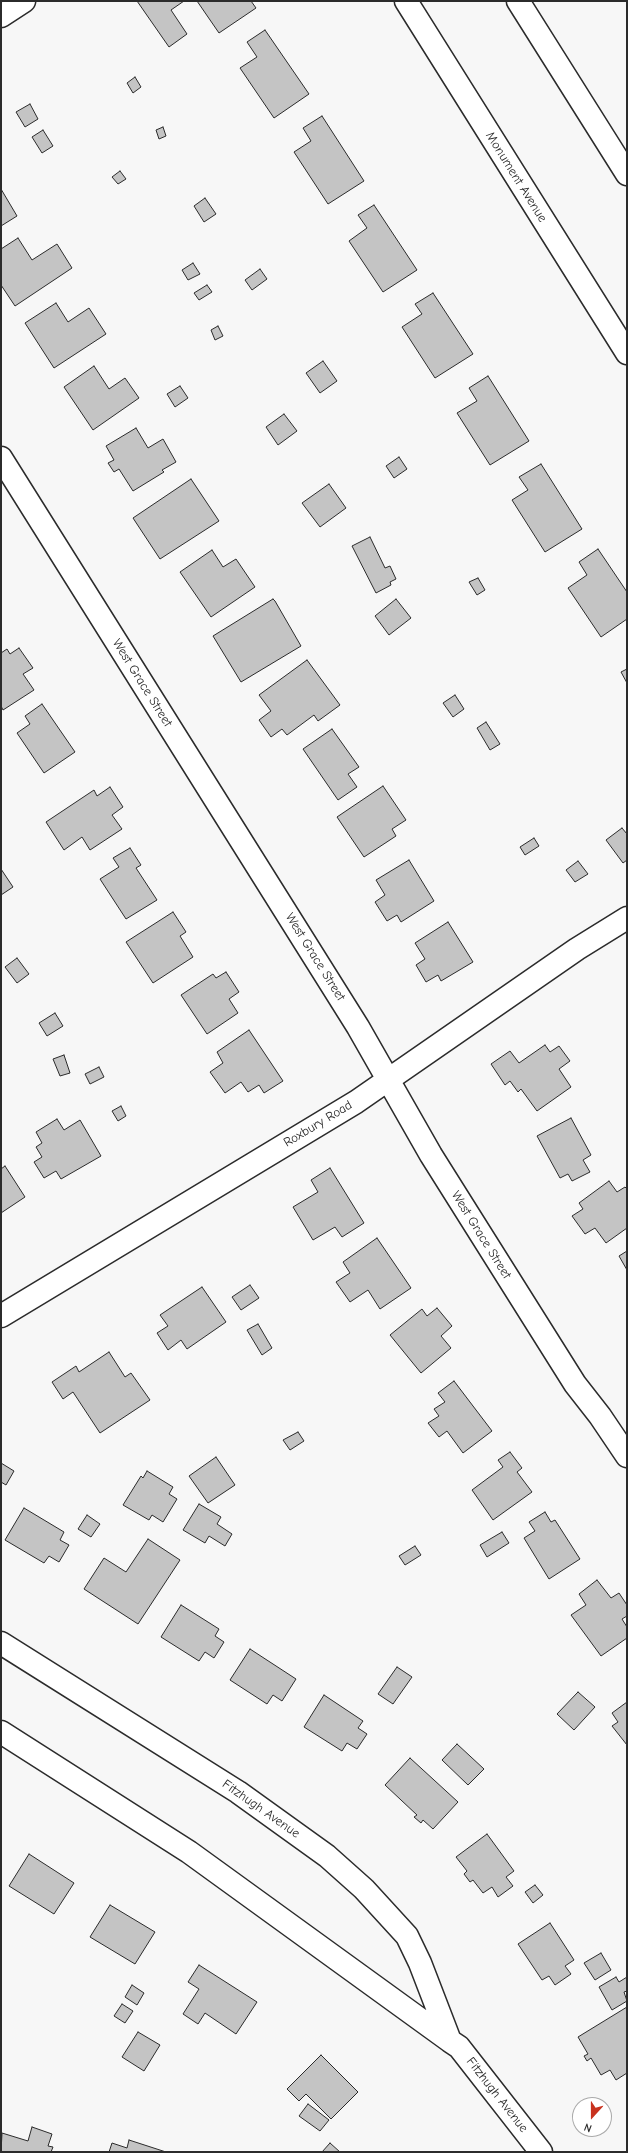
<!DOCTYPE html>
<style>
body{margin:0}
#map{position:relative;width:628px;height:2153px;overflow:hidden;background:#f7f7f7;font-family:"Comic Neue",sans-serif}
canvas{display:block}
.frame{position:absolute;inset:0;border:2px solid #2b2b2b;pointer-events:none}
.north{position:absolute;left:572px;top:2097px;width:40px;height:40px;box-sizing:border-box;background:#fff;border:1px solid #aaa;border-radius:50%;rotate:201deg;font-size:11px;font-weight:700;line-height:16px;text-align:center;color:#2b2b2b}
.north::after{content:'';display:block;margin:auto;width:14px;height:18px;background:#c8321e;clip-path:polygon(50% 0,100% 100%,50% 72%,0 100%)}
</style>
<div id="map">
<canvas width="628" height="2153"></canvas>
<div class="frame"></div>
<div class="north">N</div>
</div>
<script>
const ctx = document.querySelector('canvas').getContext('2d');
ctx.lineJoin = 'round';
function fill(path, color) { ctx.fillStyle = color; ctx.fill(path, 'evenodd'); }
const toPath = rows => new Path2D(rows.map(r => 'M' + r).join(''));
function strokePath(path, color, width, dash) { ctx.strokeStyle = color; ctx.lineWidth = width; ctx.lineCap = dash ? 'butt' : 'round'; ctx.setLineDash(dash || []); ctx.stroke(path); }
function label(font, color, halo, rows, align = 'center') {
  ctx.font = font + ' "Comic Neue",sans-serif'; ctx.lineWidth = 3; ctx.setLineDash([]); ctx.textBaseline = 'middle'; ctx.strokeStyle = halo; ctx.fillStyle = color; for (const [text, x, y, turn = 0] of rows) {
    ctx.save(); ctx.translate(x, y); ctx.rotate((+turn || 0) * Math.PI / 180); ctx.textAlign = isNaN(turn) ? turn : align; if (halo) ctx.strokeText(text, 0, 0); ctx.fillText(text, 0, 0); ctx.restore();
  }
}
const building = toPath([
 [137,1,184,1,171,10,187,34,169,47,137,1],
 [197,1,251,1,256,8,219,33,197,1],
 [265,30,309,94,274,118,240,68,257,57,247,42,265,30],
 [135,77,141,87,133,93,127,83,135,77],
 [30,104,38,119,25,127,16,112,30,104],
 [322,116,364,181,328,204,294,152,311,141,303,128,322,116],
 [163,127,166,136,159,139,156,130,163,127],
 [43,130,53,146,42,153,32,137,43,130],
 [120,171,126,179,118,184,112,177,120,171],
 [1,189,17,216,1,226,1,189],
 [205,198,216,214,204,222,194,206,205,198],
 [374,205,417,270,383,292,349,241,367,228,358,215,374,205],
 [18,238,32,260,57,244,72,268,15,306,1,285,1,249,18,238],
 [193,263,200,274,188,280,182,270,193,263],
 [260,269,267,279,252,290,245,280,260,269],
 [207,285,212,292,199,300,194,293,207,285],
 [433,293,473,354,435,378,402,327,422,314,415,304,433,293],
 [56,303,68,322,89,308,106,334,54,368,25,323,56,303],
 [218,326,223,336,215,340,211,330,218,326],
 [323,361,337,381,320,393,306,373,323,361],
 [94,366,109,389,125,378,139,398,93,430,64,387,94,366],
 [488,376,529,441,490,465,457,413,477,401,469,388,488,376],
 [180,386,188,398,175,407,167,394,180,386],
 [284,414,297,431,278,445,266,427,284,414],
 [136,428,148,448,163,439,176,462,162,470,164,472,133,491,119,469,114,472,108,463,114,460,106,446,136,428],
 [399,457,407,469,394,478,386,466,399,457],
 [541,464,582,529,545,552,512,500,528,490,519,477,541,464],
 [191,479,219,521,160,559,133,518,191,479],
 [329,484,346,508,320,527,302,503,329,484],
 [370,537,385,568,390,566,396,579,390,582,391,585,376,593,352,546,370,537],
 [598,549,627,592,627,619,601,637,568,588,587,575,579,562,598,549],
 [212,550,223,567,236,559,255,587,211,617,180,572,212,550],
 [478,578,485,590,477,595,469,582,478,578],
 [273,599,275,601,301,646,241,682,213,636,273,599],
 [396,599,411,618,389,635,375,616,396,599],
 [19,648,33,668,23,674,34,690,3,710,1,706,1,653,7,649,10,654,19,648],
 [307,660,340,705,318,721,314,715,287,735,282,729,271,737,259,720,271,711,259,695,307,660],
 [627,669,627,683,621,672,627,669],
 [455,695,464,709,453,717,443,703,455,695],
 [42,704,75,752,44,773,17,733,30,724,25,716,42,704],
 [486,722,500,744,490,750,477,728,486,722],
 [332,729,359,767,348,774,357,787,338,800,303,749,332,729],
 [383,786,406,820,392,829,396,836,364,857,337,817,383,786],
 [110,787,123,807,112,815,122,829,90,850,82,837,64,850,46,822,94,790,97,796,110,787],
 [622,828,627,834,627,860,623,863,606,840,622,828],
 [534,838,539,846,525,855,520,847,534,838],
 [130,848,141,865,136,868,157,900,126,919,100,879,119,867,113,858,130,848],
 [409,860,434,901,401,922,397,915,387,921,375,902,385,895,376,880,409,860],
 [578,861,588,874,575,882,566,870,578,861],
 [1,869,13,887,1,895,1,869],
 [173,912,186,932,180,936,193,957,153,983,126,942,173,912],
 [448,922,473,962,441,981,438,975,426,982,416,965,425,959,415,943,448,922],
 [17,958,29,974,17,983,5,967,17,958],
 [226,972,239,992,229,999,238,1013,207,1034,181,995,213,974,216,978,226,972],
 [55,1013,63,1026,47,1036,39,1023,55,1013],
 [249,1030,283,1081,264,1093,259,1085,248,1092,241,1082,225,1093,210,1072,223,1063,217,1052,249,1030],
 [545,1045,550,1052,559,1046,570,1061,559,1069,571,1087,537,1111,521,1089,518,1092,510,1081,505,1085,491,1064,510,1051,519,1063,545,1045],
 [64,1055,70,1073,60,1076,53,1059,64,1055],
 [99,1067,104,1077,90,1084,85,1074,99,1067],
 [121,1106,126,1116,118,1121,112,1111,121,1106],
 [571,1118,591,1155,583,1160,590,1172,572,1181,568,1174,560,1178,537,1136,571,1118],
 [57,1119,64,1130,80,1120,101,1156,61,1179,56,1171,44,1178,34,1162,42,1157,36,1147,42,1143,36,1132,57,1119],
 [5,1166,25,1197,1,1213,1,1169,5,1166],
 [330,1168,364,1223,342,1237,335,1227,313,1240,293,1207,318,1192,311,1180,330,1168],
 [609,1181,617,1192,625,1187,627,1189,627,1228,606,1243,595,1228,585,1234,572,1216,583,1209,579,1203,609,1181],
 [377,1238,411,1288,380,1309,368,1290,350,1302,336,1282,350,1273,343,1262,377,1238],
 [627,1251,627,1270,619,1256,627,1251],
 [250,1285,259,1298,241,1310,232,1297,250,1285],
 [202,1287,226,1322,187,1349,181,1340,168,1350,157,1333,168,1326,160,1315,202,1287],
 [437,1308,452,1326,441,1336,451,1348,421,1373,390,1335,422,1309,427,1316,437,1308],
 [258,1324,272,1348,262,1355,247,1330,258,1324],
 [109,1352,125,1377,131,1373,150,1400,100,1433,73,1392,63,1399,52,1382,76,1366,79,1372,109,1352],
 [454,1381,492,1431,463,1453,447,1431,439,1437,428,1423,439,1416,434,1409,445,1402,438,1393,454,1381],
 [298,1432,304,1441,290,1450,283,1440,298,1432],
 [510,1452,522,1468,517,1472,532,1492,493,1520,472,1490,503,1467,498,1460,510,1452],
 [216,1457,235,1485,208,1503,189,1476,216,1457],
 [1,1463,14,1471,6,1485,1,1482,1,1463],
 [147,1471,173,1487,169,1494,177,1499,163,1522,152,1515,149,1520,123,1505,141,1476,143,1478,147,1471],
 [199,1504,221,1517,217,1524,232,1534,225,1546,209,1536,205,1543,183,1530,199,1504],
 [24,1508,64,1532,60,1540,69,1545,59,1562,49,1556,44,1563,5,1540,24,1508],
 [545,1512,551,1522,555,1520,580,1559,549,1579,524,1538,535,1531,529,1522,545,1512],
 [87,1515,100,1524,91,1537,78,1529,87,1515],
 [502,1532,509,1543,487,1557,480,1545,502,1532],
 [148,1539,180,1560,138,1624,84,1589,104,1558,126,1572,148,1539],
 [415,1546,421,1555,405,1565,399,1556,415,1546],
 [597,1580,611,1598,619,1593,627,1605,627,1616,622,1619,627,1627,627,1638,601,1656,571,1615,586,1605,579,1594,597,1580],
 [181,1605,219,1629,215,1636,224,1642,214,1658,205,1652,199,1661,161,1637,181,1605],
 [250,1649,296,1679,282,1701,273,1695,267,1704,230,1680,250,1649],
 [397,1667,412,1677,393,1704,378,1694,397,1667],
 [578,1692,595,1707,574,1730,557,1714,578,1692],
 [324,1695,363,1721,358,1728,367,1734,357,1749,347,1743,342,1751,304,1727,324,1695],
 [627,1702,627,1745,612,1726,618,1722,612,1713,627,1702],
 [457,1744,484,1769,468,1785,442,1760,457,1744],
 [410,1758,458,1802,433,1829,423,1820,421,1823,414,1817,417,1815,385,1785,410,1758],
 [487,1834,514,1871,506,1877,513,1886,498,1897,492,1887,483,1893,473,1880,470,1882,464,1874,467,1871,456,1857,487,1834],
 [29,1854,74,1883,54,1914,9,1886,29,1854],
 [535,1885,543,1895,533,1903,525,1892,535,1885],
 [110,1905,155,1932,135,1964,90,1937,110,1905],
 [550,1923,574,1960,565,1966,571,1974,555,1985,549,1976,542,1980,518,1944,550,1923],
 [601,1953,611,1970,595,1980,584,1963,601,1953],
 [199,1965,257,2002,236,2034,205,2013,198,2024,183,2014,199,1989,188,1982,199,1965],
 [616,1977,619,1982,627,1977,627,1991,624,1992,627,2001,612,2010,599,1987,616,1977],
 [132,1985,144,1993,137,2005,125,1997,132,1985],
 [122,2004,133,2011,125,2023,114,2016,122,2004],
 [627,2007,627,2073,616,2080,610,2070,601,2075,591,2058,587,2061,584,2056,588,2054,578,2037,627,2007],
 [138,2032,160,2045,144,2071,122,2057,138,2032],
 [321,2055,358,2092,331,2119,306,2094,299,2101,287,2089,321,2055],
 [308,2104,329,2120,320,2131,299,2116,308,2104],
 [32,2127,52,2134,48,2146,53,2147,51,2152,1,2152,2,2133,28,2141,32,2127],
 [129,2140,166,2152,109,2152,112,2143,127,2148,129,2140],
 [330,2143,340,2152,322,2152,330,2143]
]);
const street = toPath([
 [1,16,24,1],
 [1,458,358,1027,431,1155,575,1384,600,1416,627,1456],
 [1,1316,356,1102,577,949,627,918],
 [1,1643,238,1792,327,1856,364,1889,407,1936,420,1963,450,2041,459,2047,541,2152],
 [1,1732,189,1852,450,2041]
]);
const secondary = toPath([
 [406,1,627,353],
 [518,1,627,174]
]);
const streetNames = [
 ["Monument Avenue",516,177,58],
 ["West Grace Street",142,683,58],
 ["West Grace Street",315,957,58],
 ["Roxbury Road",318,1124,-31],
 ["West Grace Street",481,1235,58],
 ["Fitzhugh Avenue",261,1809,35],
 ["Fitzhugh Avenue",497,2095,52]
];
fill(building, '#c4c4c4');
strokePath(building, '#2b2b2b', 1);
strokePath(street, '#2b2b2b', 25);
strokePath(secondary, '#2b2b2b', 25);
strokePath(street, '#fff', 22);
strokePath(secondary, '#fff', 22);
label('13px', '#2b2b2b', '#fff', streetNames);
</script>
